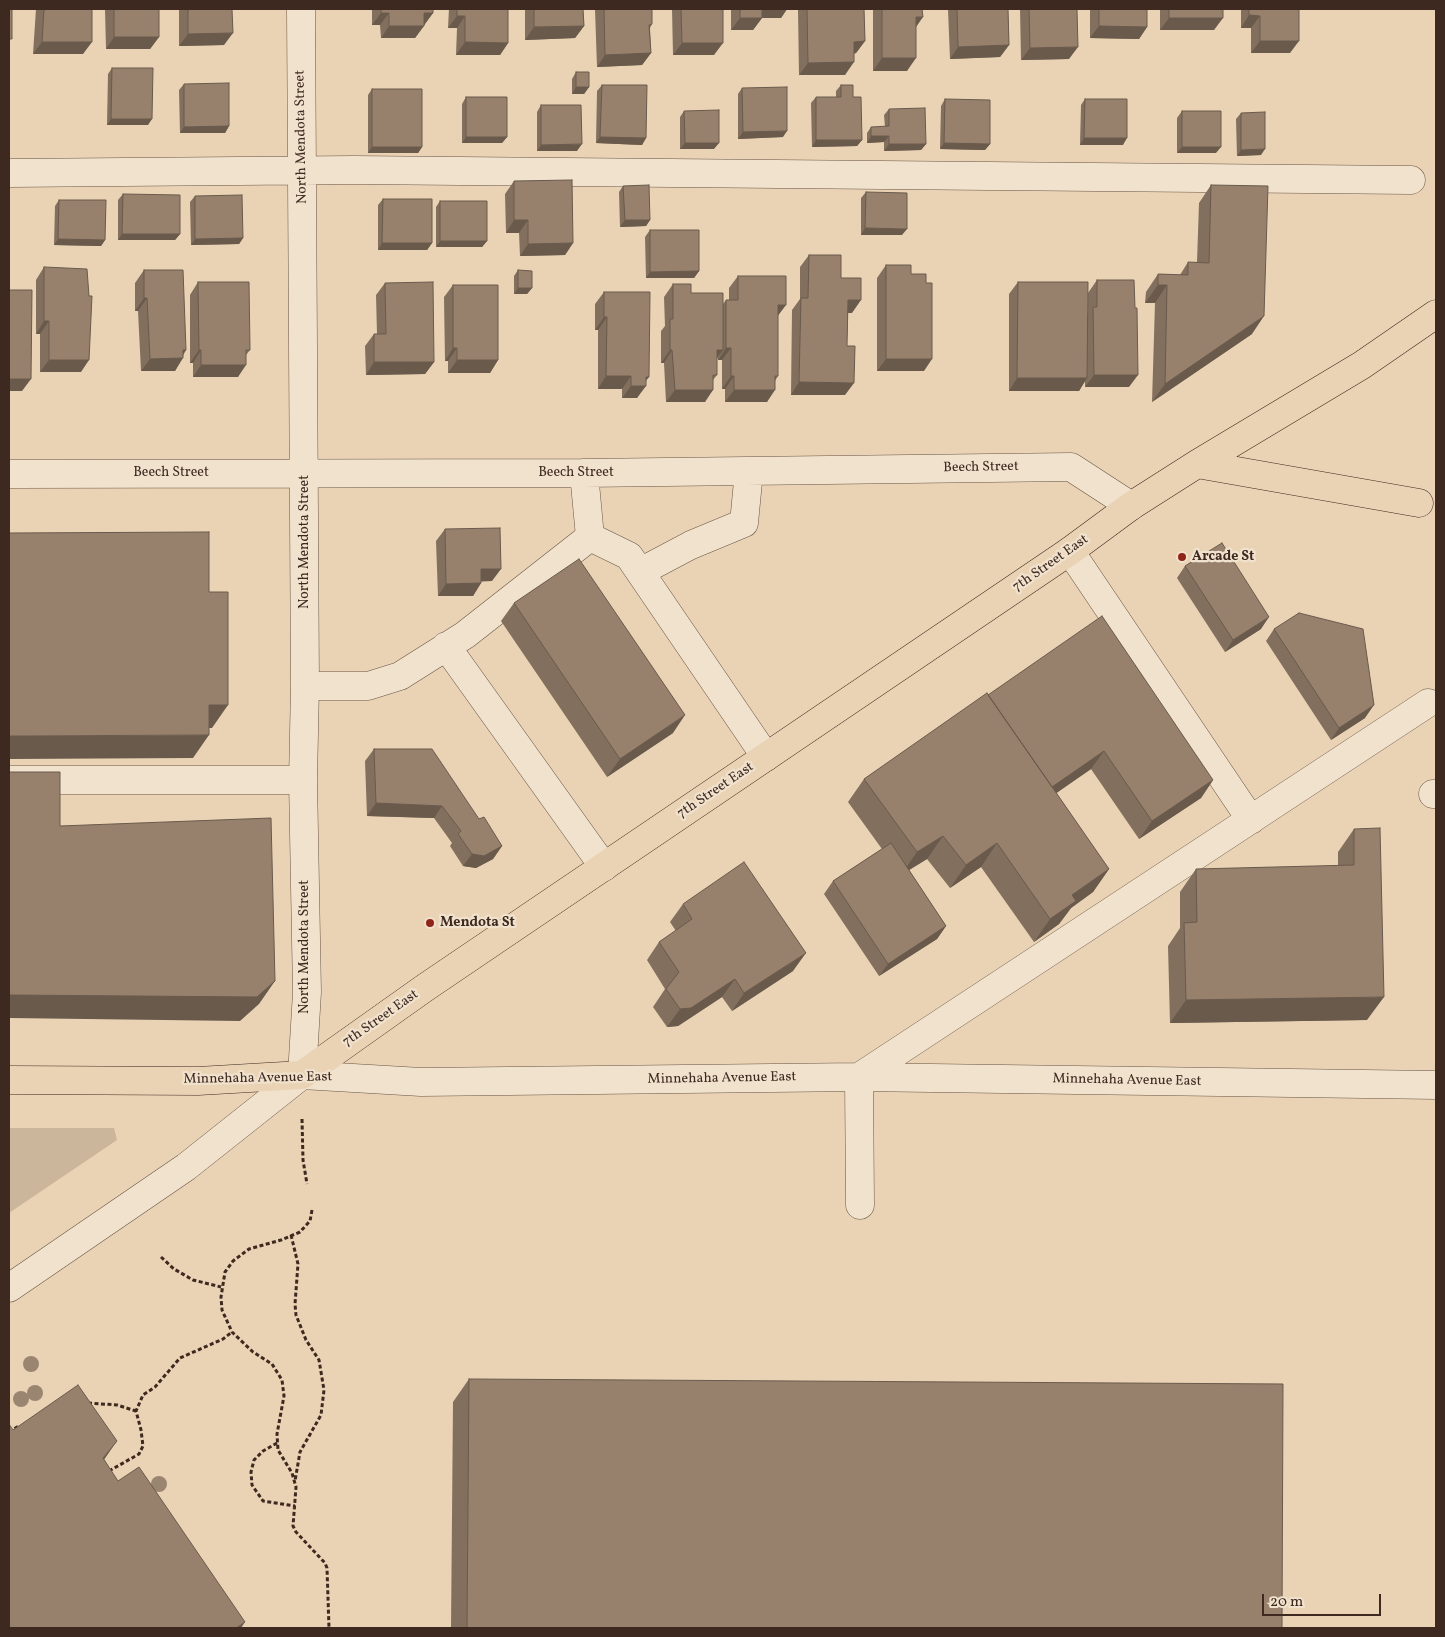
<!DOCTYPE html>
<style>
body{margin:0}
#map{position:relative;width:1445px;height:1637px;overflow:hidden;background:#e9d3b4;font-family:Vollkorn,serif}
canvas{display:block}
.frame{position:absolute;inset:0;border:10px solid #3e2920;pointer-events:none}
.scale{position:absolute;left:1262px;top:1594px;width:119px;height:22px;box-sizing:border-box;border:2px solid #3e2920;border-top:0;padding-left:6px;font-size:15px;line-height:18px;white-space:nowrap;color:#3e2920;-webkit-text-stroke:4px #f1e2ce;paint-order:stroke}
</style>
<div id="map">
<canvas width="1445" height="1637"></canvas>
<div class="frame"></div>
<div class="scale">20 m</div>
</div>
<script>
const ctx = document.querySelector('canvas').getContext('2d');
ctx.lineJoin = 'round';
function fill(path, color) { ctx.fillStyle = color; ctx.fill(path, 'evenodd'); }
const toPath = rows => new Path2D(rows.map(r => 'M' + r).join(''));
function strokePath(path, color, width, dash) { ctx.strokeStyle = color; ctx.lineWidth = width; ctx.lineCap = dash ? 'butt' : 'round'; ctx.setLineDash(dash || []); ctx.stroke(path); }
function label(font, color, halo, rows, align = 'center') {
  ctx.font = font + ' Vollkorn,serif'; ctx.lineWidth = 4.5; ctx.setLineDash([]); ctx.textBaseline = 'middle'; ctx.strokeStyle = halo; ctx.fillStyle = color; for (const [text, x, y, turn = 0] of rows) {
    ctx.save(); ctx.translate(x, y); ctx.rotate((+turn || 0) * Math.PI / 180); ctx.textAlign = isNaN(turn) ? turn : align; if (halo) ctx.strokeText(text, 0, 0); ctx.fillText(text, 0, 0); ctx.restore();
  }
}
const green = toPath([
 [9,1128,114,1128,117,1140,9,1213]
]);
const path = toPath([
 [302,1119,303,1160,307,1184],
 [312,1210,310,1221,300,1232,281,1240,249,1249,233,1261,225,1272,221,1297,222,1310,232,1332,253,1352,272,1364,282,1380,284,1396,277,1434,278,1450,292,1473,296,1487,293,1526,296,1532,325,1563,327,1568,329,1628],
 [291,1235,298,1264,295,1304,296,1315,306,1340,319,1360,324,1390,321,1415,300,1452,295,1481],
 [161,1257,174,1269,193,1280,221,1287],
 [88,1403,117,1405,136,1411],
 [9,1432,19,1426],
 [277,1443,263,1451,254,1460,251,1472,252,1485,263,1501,295,1506],
 [109,1471,139,1454,143,1446,141,1430,136,1411,143,1395,155,1387,180,1358,223,1339,232,1332]
]);
const minor = toPath([
 [301,9,305,686,303,780,307,992,302,1075],
 [9,173,354,170,1411,180],
 [9,474,584,473,1071,467,1131,506],
 [590,537,629,556,766,757],
 [1070,551,1251,820],
 [640,572,691,545,744,523,749,471],
 [446,646,604,867],
 [305,686,368,686,400,676,465,635,590,537,584,473],
 [9,780,303,780],
 [1433,794,1436,794],
 [302,1075,421,1082,859,1077,1436,1085],
 [860,1205,859,1077,1428,703],
 [9,1288,186,1167,302,1075]
]);
const major = toPath([
 [1197,464,1419,503],
 [9,1080,198,1081,302,1075,426,987,1070,551,1131,506,1197,464,1362,365,1436,314]
]);
const trees = [
 [31,1364],
 [35,1393],
 [21,1399],
 [159,1484]
];
const wall = toPath([
 [36,9,92,9,83,54,33,54],
 [105,9,159,9,159,37,150,49,106,49],
 [179,9,232,9,224,45,179,46],
 [372,9,433,9,433,13,415,38,381,38,380,25,372,25],
 [449,9,508,9,508,43,500,55,456,55,457,28,448,28],
 [525,9,583,9,584,26,575,38,525,40],
 [595,9,652,9,652,24,650,28,651,53,642,65,597,67],
 [672,9,723,9,714,55,673,55],
 [731,9,787,9,781,18,762,18,753,30,731,30],
 [798,9,864,9,865,41,856,53,854,54,845,75,799,75],
 [873,9,922,9,916,27,907,71,873,71],
 [948,9,1008,9,1009,45,1000,57,950,59],
 [1020,9,1077,9,1069,59,1021,60],
 [1090,9,1147,9,1147,27,1139,39,1090,38],
 [1160,9,1223,9,1214,30,1160,30],
 [1241,9,1299,9,1290,53,1251,53,1251,28,1241,28],
 [112,68,148,125,107,125,108,74],
 [576,72,589,87,584,94,572,94,572,79],
 [184,84,229,126,225,133,180,133,179,90],
 [602,85,646,138,642,145,596,143,597,91],
 [841,85,853,97,862,140,857,146,812,147,811,103,816,97,836,97,836,91],
 [742,88,783,137,738,139,738,94],
 [372,89,422,147,418,153,368,153,368,95],
 [466,97,507,137,502,143,462,143,462,104],
 [945,99,990,144,985,150,940,149,941,106],
 [1085,99,1123,145,1080,145,1081,105],
 [541,105,577,151,537,151,537,112],
 [889,109,926,144,921,150,884,151,884,142,867,143,867,133,871,127,885,127,884,115],
 [684,111,714,149,680,149,680,117],
 [1182,111,1216,153,1177,153,1177,118],
 [1241,113,1261,155,1237,156,1236,119],
 [514,181,573,243,565,255,520,256,519,233,506,233,505,194],
 [1211,185,1252,334,1152,402,1155,303,1145,303,1146,292,1158,274,1180,275,1188,262,1197,262,1199,203],
 [623,186,650,220,646,226,620,227,619,192],
 [866,192,902,235,861,235,861,198],
 [123,194,180,234,175,240,118,240,118,200],
 [195,196,243,238,239,244,191,245,190,202],
 [383,199,432,243,427,250,378,250,378,205],
 [59,200,105,240,101,246,54,245,55,206],
 [440,201,487,241,482,247,436,247,436,207],
 [650,230,699,271,694,278,646,278,645,237],
 [809,255,841,278,852,313,848,313,845,395,791,395,792,310,800,299,800,267],
 [886,265,911,274,924,371,877,371,877,278],
 [44,267,81,372,40,372,40,334,36,334,36,280],
 [144,270,186,350,175,371,141,371,138,311,135,311,135,283],
 [518,270,532,288,527,294,514,294,514,276],
 [738,276,778,316,778,376,775,381,767,402,725,402,725,389,722,389,722,360,718,360,718,357,717,359,717,375,713,380,705,402,666,402,664,363,661,363,661,331,665,326,664,297,673,284,691,293,723,304,726,300,729,300,729,288],
 [1097,280,1129,387,1085,387,1085,381,1079,391,1009,391,1009,294,1018,282,1088,314,1088,293],
 [198,282,250,350,246,355,238,377,193,377,193,363,190,363,190,295],
 [385,283,434,362,425,374,366,375,365,346,374,334,377,334,376,295],
 [453,285,498,360,490,373,448,373,448,361,445,361,444,297],
 [604,292,646,382,637,398,622,398,622,389,598,389,598,330,595,330,595,304],
 [445,529,492,581,481,581,481,583,473,596,438,596,436,541],
 [1185,566,1261,629,1225,652,1177,578],
 [514,603,673,733,607,777,501,621],
 [1274,629,1365,718,1331,740,1266,641],
 [988,695,1213,780,1201,798,1139,839,1091,769,1056,793,1109,869,1093,892,1071,908,1059,924,1034,942,981,867,950,888,927,859,909,870,946,926,937,939,879,976,824,894,833,881,882,849,848,802,864,779],
 [374,749,479,819,502,846,493,859,476,868,463,866,450,846,452,843,434,818,367,816,365,761],
 [1354,829,1367,1020,1170,1023,1168,946,1180,928,1180,892,1196,869,1338,866,1338,852],
 [683,904,793,971,732,1011,722,997,678,1026,667,1027,653,1007,665,989,647,960,659,942,676,931,670,922],
 [469,1379,1282,1628,451,1628,453,1402]
]);
const shadedWall = toPath([
 [759,9,787,9,781,18,753,18],
 [381,13,389,13,380,25,372,25],
 [424,13,433,13,424,25],
 [1249,15,1260,16,1251,28,1241,28],
 [457,16,465,16,457,28,448,28],
 [916,17,923,17,914,30],
 [740,18,762,18,753,30,731,30],
 [1169,18,1223,18,1214,30,1160,30],
 [389,26,424,26,415,38,381,38],
 [584,26,575,38,525,40,534,27],
 [1099,26,1147,27,1139,39,1090,38],
 [233,33,224,45,179,46,188,34],
 [114,37,159,37,150,49,106,49],
 [865,41,856,53,845,54,854,42],
 [1260,41,1299,41,1290,53,1251,53],
 [42,42,92,42,83,54,33,54],
 [465,42,508,43,500,55,456,55],
 [682,43,723,43,714,55,673,55],
 [1009,45,1000,57,950,59,958,47],
 [1078,47,1069,59,1021,60,1030,48],
 [651,53,642,65,597,67,605,55],
 [882,58,916,58,907,71,873,71],
 [854,62,845,75,799,75,808,63],
 [576,87,589,87,584,94,572,94],
 [111,119,152,119,148,125,107,125],
 [229,126,225,133,180,133,184,127],
 [787,131,783,137,738,139,743,132],
 [871,136,889,136,884,142,867,143],
 [466,137,507,137,502,143,462,143],
 [600,137,646,138,642,145,596,143],
 [1084,138,1127,138,1123,145,1080,145],
 [816,140,862,140,857,146,812,147],
 [685,143,719,143,714,149,680,149],
 [944,143,990,144,985,150,940,149],
 [582,144,577,151,537,151,541,145],
 [889,144,926,144,921,150,884,151],
 [372,147,422,147,418,153,368,153],
 [1182,147,1221,147,1216,153,1177,153],
 [1265,149,1261,155,1237,156,1241,150],
 [514,220,528,220,519,233,506,233],
 [625,220,650,220,646,226,620,227],
 [865,228,907,229,902,235,861,235],
 [122,234,180,234,175,240,118,240],
 [243,238,239,244,191,245,195,239],
 [58,239,105,240,101,246,54,245],
 [440,241,487,241,482,247,436,247],
 [382,243,432,243,427,250,378,250],
 [573,243,565,255,520,256,528,244],
 [699,271,694,278,646,278,650,272],
 [1158,285,1167,285,1155,303,1145,303],
 [518,288,532,288,527,294,514,294],
 [144,298,147,298,138,311,135,311],
 [848,300,861,300,852,313,840,313],
 [778,305,786,305,777,317],
 [1264,316,1252,334,1152,402,1165,384],
 [604,317,607,317,598,330,595,330],
 [44,321,49,321,40,334,36,334],
 [453,348,457,348,448,361,445,361],
 [726,348,731,348,722,360,718,360],
 [183,350,186,350,180,358,183,358,175,371,141,371,150,359],
 [199,350,201,350,193,363,190,363],
 [670,350,672,350,664,363,661,363],
 [717,350,723,350,714,362],
 [886,359,932,359,924,371,877,371],
 [49,360,89,360,81,372,40,372],
 [457,360,498,360,490,373,448,373],
 [374,362,434,362,425,374,366,375],
 [201,365,246,365,238,377,193,377],
 [1094,375,1138,375,1129,387,1085,387],
 [606,376,631,376,622,389,598,389],
 [731,376,734,376,725,389,722,389],
 [646,377,649,377,642,386,646,386,637,398,622,398,631,386],
 [1017,378,1087,378,1079,391,1009,391],
 [9,379,31,379,22,391,9,391],
 [799,382,854,383,845,395,791,395],
 [675,390,713,390,705,402,666,402],
 [734,390,775,390,767,402,725,402],
 [481,569,501,569,492,581,472,582],
 [481,583,473,596,438,596,446,584],
 [1269,617,1261,629,1225,652,1233,640],
 [209,705,228,705,212,728,193,728],
 [1374,705,1365,718,1331,740,1339,728],
 [685,715,673,733,607,777,620,759],
 [209,735,193,758,9,759,9,736],
 [1104,751,1091,769,1035,808,1047,790],
 [1213,780,1201,798,1139,839,1152,821],
 [376,803,442,806,434,818,367,816],
 [943,836,927,859,901,875,917,852],
 [997,843,981,867,950,888,966,865],
 [502,846,493,859,476,868,463,866,472,854],
 [1109,869,1093,892,1071,908,1059,924,1034,942,1050,919,1072,895],
 [946,926,937,939,879,976,888,964],
 [806,953,793,971,732,1011,744,993],
 [735,979,722,997,678,1026,667,1027,680,1009],
 [275,981,259,1004,240,1021,9,1018,9,995],
 [1384,997,1367,1020,1170,1023,1186,1000],
 [117,1441,101,1464,103,1458],
 [245,1622,241,1628,236,1628]
]);
const building = toPath([
 [9,9,12,9,12,39,9,39,9,9],
 [44,9,92,9,92,42,42,42,44,9],
 [114,9,159,9,159,37,114,37,114,9],
 [188,9,232,9,233,33,188,34,188,9],
 [381,9,433,9,433,13,424,13,424,26,389,26,389,13,381,13,381,9],
 [457,9,508,9,508,43,465,42,465,16,457,16,457,9],
 [534,9,583,9,584,26,534,27,534,9],
 [604,9,652,9,652,24,649,25,651,53,605,55,604,9],
 [681,9,723,9,723,43,682,43,681,9],
 [740,9,762,9,762,18,740,18,740,9],
 [807,9,864,9,865,41,854,42,854,62,808,63,807,9],
 [882,9,922,9,923,17,916,17,916,58,882,58,882,9],
 [957,9,1008,9,1009,45,958,47,957,9],
 [1029,9,1077,9,1078,47,1030,48,1029,9],
 [1099,9,1147,9,1147,27,1099,26,1099,9],
 [1169,9,1223,9,1223,18,1169,18,1169,9],
 [1249,9,1299,9,1299,41,1260,41,1260,16,1249,15,1249,9],
 [112,68,153,68,152,119,111,119,112,68],
 [576,72,589,72,589,87,576,87,576,72],
 [229,83,229,126,184,127,184,84,229,83],
 [602,85,647,85,646,138,600,137,602,85],
 [841,85,853,85,853,97,861,97,862,140,816,140,816,97,841,97,841,85],
 [787,87,787,131,743,132,742,88,787,87],
 [372,89,422,89,422,147,372,147,372,89],
 [466,97,507,97,507,137,466,137,466,97],
 [945,99,990,100,990,144,944,143,945,99],
 [1085,99,1127,99,1127,138,1084,138,1085,99],
 [541,105,581,105,582,144,541,145,541,105],
 [925,108,926,144,889,144,889,136,871,136,871,127,889,126,889,109,925,108],
 [719,110,719,143,685,143,684,111,719,110],
 [1182,111,1221,111,1221,147,1182,147,1182,111],
 [1265,112,1265,149,1241,150,1241,113,1265,112],
 [572,180,573,243,528,244,528,220,514,220,514,181,572,180],
 [649,185,650,220,625,220,623,186,649,185],
 [1211,185,1268,186,1264,316,1165,384,1167,285,1158,285,1158,274,1188,275,1188,262,1209,263,1211,185],
 [866,192,907,193,907,229,865,228,866,192],
 [123,194,180,195,180,234,122,234,123,194],
 [242,195,243,238,195,239,195,196,242,195],
 [383,199,432,199,432,243,382,243,383,199],
 [59,200,106,200,105,240,58,239,59,200],
 [440,201,487,201,487,241,440,241,440,201],
 [650,230,699,230,699,271,650,272,650,230],
 [809,255,841,255,841,278,861,278,861,300,848,300,847,346,855,346,854,383,799,382,801,298,808,298,809,255],
 [886,265,911,265,911,274,926,274,926,283,932,283,932,359,886,359,886,265],
 [44,267,87,269,89,296,92,296,89,360,49,360,49,321,44,321,44,267],
 [144,270,183,270,186,350,183,350,183,358,150,359,147,298,144,298,144,270],
 [518,270,532,271,532,288,518,288,518,270],
 [738,276,786,276,786,305,778,305,778,376,775,376,775,390,734,390,734,376,731,376,731,348,726,348,726,300,738,300,738,276],
 [1097,280,1134,280,1135,308,1137,308,1138,375,1094,375,1093,307,1097,307,1097,280],
 [198,282,249,282,250,350,246,350,246,365,201,365,201,350,199,350,198,282],
 [433,282,434,362,374,362,374,334,386,334,385,283,433,282],
 [1018,282,1088,282,1087,378,1017,378,1018,282],
 [673,284,691,284,691,293,723,293,723,350,717,350,717,375,713,375,713,390,675,390,672,350,670,350,670,319,673,319,673,284],
 [453,285,498,285,498,360,457,360,457,348,453,348,453,285],
 [9,290,32,290,31,379,9,379,9,290],
 [604,292,650,292,649,377,646,377,646,386,631,386,631,376,606,376,607,317,604,317,604,292],
 [500,528,501,569,481,569,481,583,446,584,445,529,500,528],
 [209,532,209,592,228,592,228,705,209,705,209,735,9,736,9,533,209,532],
 [1222,543,1269,617,1233,640,1185,566,1222,543],
 [579,559,685,715,620,759,514,603,579,559],
 [1299,613,1363,629,1374,705,1339,728,1274,629,1299,613],
 [1102,616,1213,780,1152,821,1104,751,1052,787,988,695,1102,616],
 [987,693,1109,869,1072,895,1076,901,1050,919,997,843,966,865,943,836,917,852,864,779,987,693],
 [374,749,432,749,479,819,484,817,502,846,484,856,472,854,458,834,461,831,442,806,376,803,374,749],
 [9,772,60,772,60,826,271,818,275,981,257,997,9,995,9,772],
 [1380,828,1384,997,1186,1000,1184,923,1197,922,1196,869,1354,865,1354,829,1380,828],
 [891,843,946,926,888,964,833,881,891,843],
 [744,862,806,953,744,993,735,979,691,1008,680,1009,666,989,679,972,659,942,692,919,683,904,744,862],
 [469,1379,1283,1384,1282,1628,467,1628,469,1379],
 [78,1385,117,1441,103,1458,118,1481,139,1467,245,1622,236,1628,9,1628,9,1424,13,1430,78,1385]
]);
const markers = [
 [1182,557,5,"#8f2418"],
 [430,923,5,"#8f2418"]
];
const streetNames = [
 ["North Mendota Street",302,137,-91],
 ["Beech Street",981,468,-1],
 ["Beech Street",171,473],
 ["Beech Street",576,473],
 ["North Mendota Street",305,542,-90],
 ["7th Street East",1051,564,-35],
 ["7th Street East",716,791,-34],
 ["North Mendota Street",305,947,-90],
 ["7th Street East",381,1019,-35],
 ["Minnehaha Avenue East",258,1079,-1],
 ["Minnehaha Avenue East",722,1079,-1],
 ["Minnehaha Avenue East",1127,1081,1]
];
const poiNames = [
 ["Arcade St",1192,557],
 ["Mendota St",440,923]
];
fill(green, '#ccb69b');
strokePath(minor, '#695445', 29);
strokePath(major, '#3e2920', 29);
strokePath(path, '#3e2920', 3, [4, 2.5]);
strokePath(minor, '#f1e2ce', 28);
strokePath(major, '#e9d3b4', 28);
ctx.fillStyle = '#9a8570';
for (const [x, y] of trees) { ctx.beginPath(); ctx.arc(x, y, 8, 0, 2 * Math.PI); ctx.fill(); }
fill(wall, '#826f5e');
fill(shadedWall, '#6a5a4c');
fill(building, '#97816d');
strokePath(building, '#6a5a4c', 1);
for (const [x, y, r, color] of markers) { const dot = new Path2D(); dot.arc(x, y, r, 0, 2 * Math.PI); ctx.fillStyle = color; ctx.fill(dot); strokePath(dot, '#f1e2ce', 2); }
label('14px', '#3e2920', '#f1e2ce', streetNames);
label('bold 14px', '#3e2920', '#f1e2ce', poiNames, 'left');
</script>
